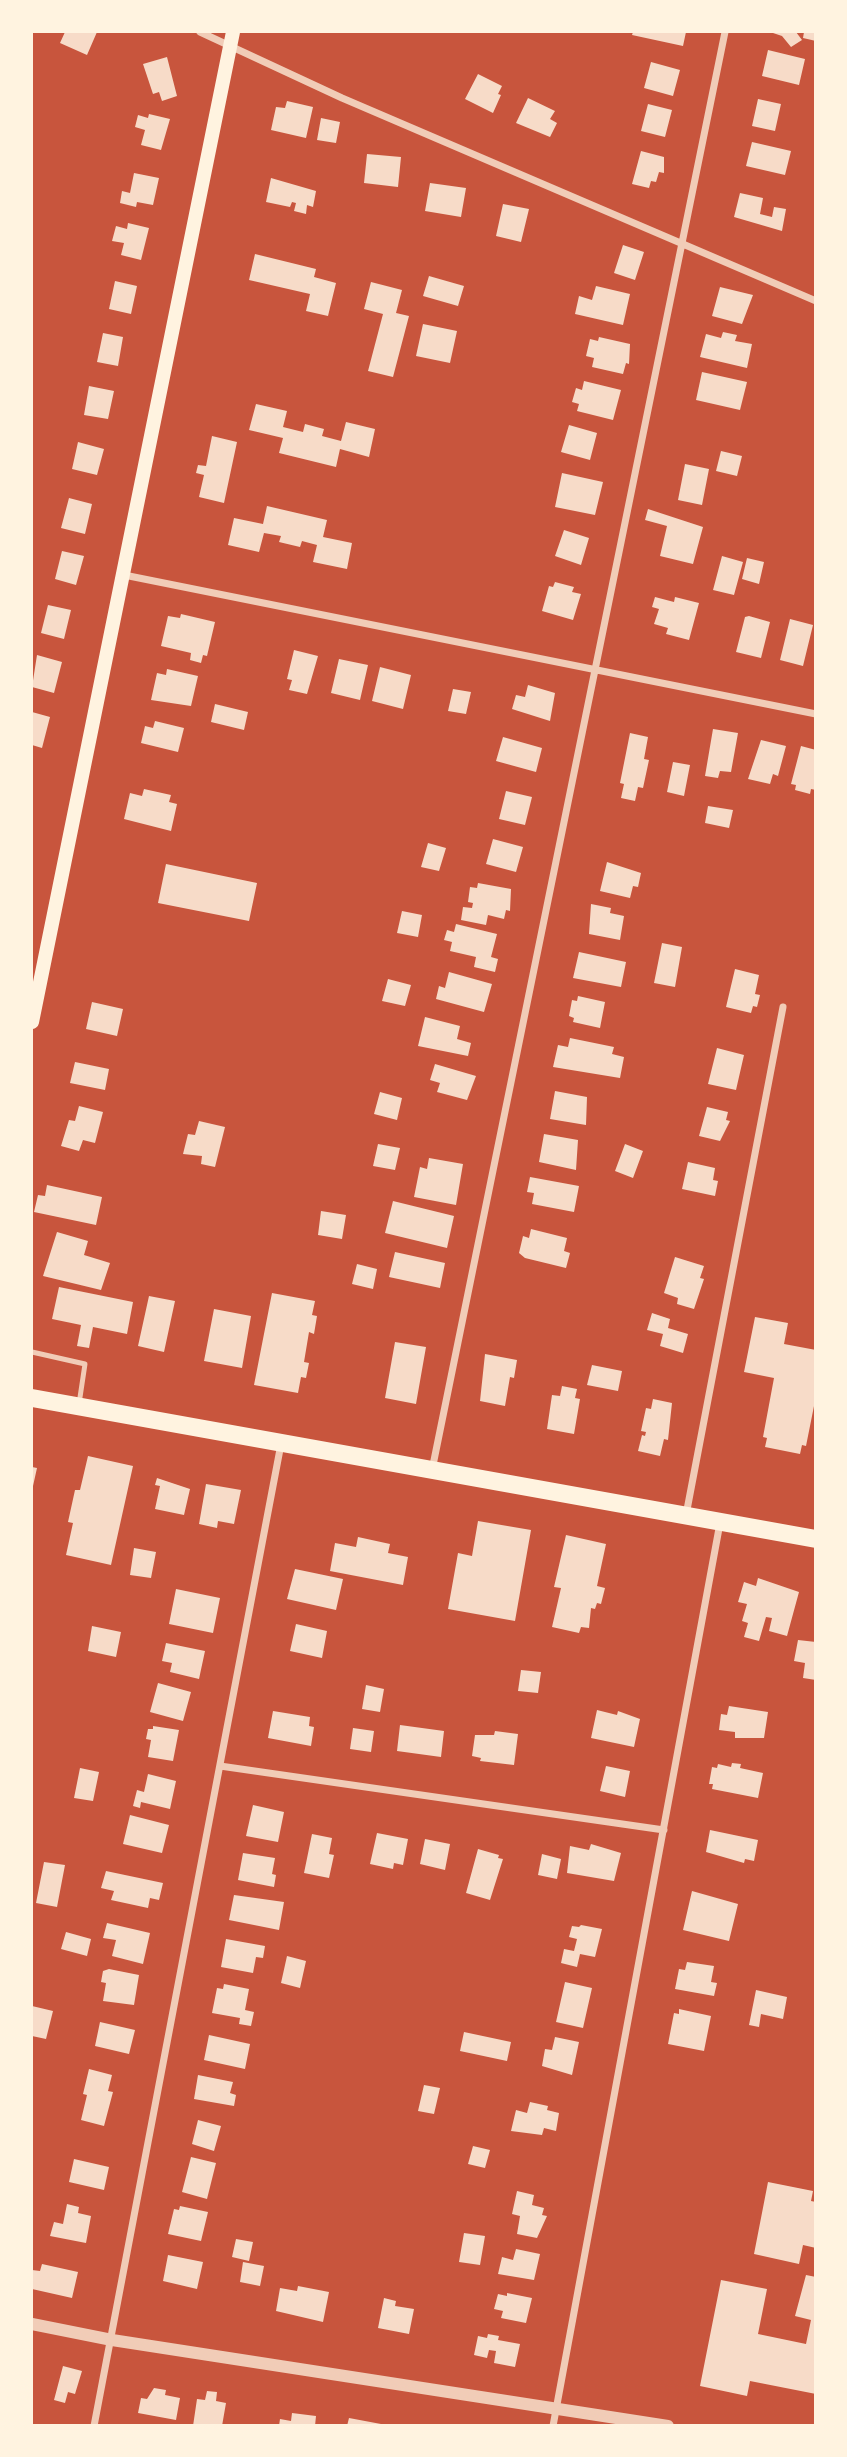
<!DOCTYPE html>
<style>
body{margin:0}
#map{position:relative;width:847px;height:2457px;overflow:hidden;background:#c8553d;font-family:Overpass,sans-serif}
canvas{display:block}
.frame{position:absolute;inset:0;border:33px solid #fff3e0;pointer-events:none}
</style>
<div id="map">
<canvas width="847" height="2457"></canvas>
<div class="frame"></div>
</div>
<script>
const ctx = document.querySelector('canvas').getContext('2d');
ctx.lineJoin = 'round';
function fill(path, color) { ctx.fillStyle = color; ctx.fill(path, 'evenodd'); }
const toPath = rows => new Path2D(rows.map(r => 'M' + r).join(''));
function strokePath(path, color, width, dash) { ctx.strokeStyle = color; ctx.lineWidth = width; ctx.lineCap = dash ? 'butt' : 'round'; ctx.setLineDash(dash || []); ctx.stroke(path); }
const building = toPath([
 [65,32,97,32,87,55,60,43],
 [633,32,686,32,683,46,632,35],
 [770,32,796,32,802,40,791,47,782,36],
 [804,32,816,32,816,41,803,38],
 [768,50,805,59,799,85,762,76],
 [167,57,177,96,162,101,159,92,153,94,143,64],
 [651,62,680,70,673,96,644,88],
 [478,74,502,86,498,94,501,95,493,113,465,99],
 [528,98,555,111,550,119,557,123,550,137,516,123],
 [758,99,781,104,775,131,752,126],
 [287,101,313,107,306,138,271,130,276,107,285,108],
 [648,104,672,110,665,137,641,131],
 [149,114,170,119,161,150,141,145,145,130,135,127,138,115,148,118],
 [321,118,340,122,336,143,317,140],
 [752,142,791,151,785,175,746,166],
 [641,151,664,157,664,173,659,172,656,182,651,181,649,188,632,184],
 [367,154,401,157,398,187,364,183],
 [134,173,159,178,153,205,137,202,136,207,120,203,122,191,130,193],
 [271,178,316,191,313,207,307,205,306,214,294,211,296,203,292,202,290,207,266,202],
 [430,183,466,188,461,217,425,211],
 [740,193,763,198,760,214,772,217,774,207,786,209,782,231,734,217],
 [503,204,529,209,521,242,496,236],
 [128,223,149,228,141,260,121,255,124,243,112,241,116,226,127,229],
 [623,245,644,252,635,280,614,273],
 [255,254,316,269,314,277,336,283,328,316,306,311,310,294,249,280],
 [429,276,464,286,458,306,423,296],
 [115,281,137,286,131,314,109,309],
 [371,282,402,290,396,313,409,316,393,377,368,371,383,314,364,309],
 [596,286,630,294,623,325,575,314,579,296,592,300],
 [720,287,753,295,742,324,712,316],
 [423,324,457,331,450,363,416,356],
 [723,332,737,335,735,341,752,344,747,368,700,357,706,334,721,338],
 [103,333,123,337,118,366,97,362],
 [599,337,630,344,629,364,626,363,623,374,592,367,594,358,586,356,590,339,598,341],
 [702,372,747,382,740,410,696,400],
 [584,381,621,390,613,420,577,411,579,404,572,402,576,388,582,390],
 [89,386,114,391,108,419,84,415],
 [256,404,287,411,283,427,303,432,305,424,324,429,322,436,341,441,346,422,375,429,369,457,340,449,336,467,279,453,283,438,249,430],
 [569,425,597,433,590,460,561,452],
 [212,436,237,442,224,503,199,497,204,475,196,473,198,465,206,466],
 [78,442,104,449,97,475,72,469],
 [721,451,742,456,737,476,716,471],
 [685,464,709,469,702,505,678,500],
 [562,473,603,482,595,515,555,507],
 [69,498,92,504,85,534,61,528],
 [267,506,327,520,323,537,352,543,347,569,313,562,317,545,302,541,300,547,279,542,281,536,264,533,259,552,228,545,234,518,263,524],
 [648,509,703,527,693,564,660,556,667,526,645,520],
 [564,530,589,538,581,565,555,556],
 [62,551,84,556,76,585,55,579],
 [722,556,743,562,734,595,713,590],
 [747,558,764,562,759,584,742,579],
 [555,582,574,587,572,592,581,594,573,620,542,611,549,586,553,587],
 [655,597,674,602,675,597,699,603,689,640,666,634,668,628,654,624,659,609,652,607],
 [48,605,71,610,64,639,41,633],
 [181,614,215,622,207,656,203,655,201,663,190,660,191,653,161,646,168,616,180,618],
 [749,616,770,622,761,658,736,652,745,617],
 [790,619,813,625,803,666,780,660],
 [294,650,318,656,307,694,289,690,292,680,287,679],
 [37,655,62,662,54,693,32,687],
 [339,659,368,665,360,700,331,693],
 [380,667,411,675,403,709,372,701],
 [167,669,198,676,191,706,151,700,157,673,166,675],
 [528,685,555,693,550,721,512,709,516,695,525,697],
 [453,689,471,692,466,714,448,711],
 [215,704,248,712,244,730,211,722],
 [32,712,50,717,42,748,32,745],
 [155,721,184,728,178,752,141,743,145,726,153,728],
 [713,729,738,733,731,772,720,771,718,778,705,776],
 [630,733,648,737,644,759,649,760,643,788,638,787,635,801,621,798,624,784,620,783],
 [503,737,542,748,536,772,496,761],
 [761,740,786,746,778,776,773,774,770,784,748,779],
 [801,746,816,750,816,790,811,789,810,794,795,790,796,785,791,784],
 [673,762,690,765,684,796,667,792],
 [144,789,171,795,169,802,177,804,171,831,124,819,130,793,142,796],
 [506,791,532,797,525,825,499,819],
 [708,806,733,810,729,828,705,823],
 [493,839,523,847,516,872,486,864],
 [428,843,446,848,439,871,421,867],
 [607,862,641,873,638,887,633,886,630,898,600,891],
 [166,864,257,883,249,921,158,903],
 [478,883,511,889,510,911,506,910,504,919,488,915,486,925,461,920,463,907,472,908,473,903,468,902,470,887,477,888],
 [591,904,611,908,610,913,624,916,620,940,589,934],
 [402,911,422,915,418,937,397,933],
 [456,924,497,934,491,957,498,959,495,972,474,967,476,957,450,951,452,942,444,940,447,930,454,932],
 [662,943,682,947,675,987,654,983],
 [579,952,626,962,621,987,573,978],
 [735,969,759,975,755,994,760,995,757,1007,753,1006,751,1013,726,1007],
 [449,972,492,984,484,1012,436,999,439,986,445,988],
 [388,979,411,985,405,1006,382,1001],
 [578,996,605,1002,600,1028,573,1022,574,1018,569,1016,572,1000,577,1001],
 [92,1002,123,1009,117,1036,86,1029],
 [425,1017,460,1026,457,1039,471,1043,468,1056,418,1046],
 [570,1038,614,1047,612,1054,624,1057,620,1078,553,1067,558,1045,568,1047],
 [717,1048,744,1055,736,1090,708,1084],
 [75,1062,109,1069,105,1090,70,1083],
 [435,1064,476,1076,467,1100,437,1092,440,1083,430,1080],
 [555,1091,587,1097,586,1125,550,1119],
 [380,1092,402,1098,397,1120,374,1114],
 [79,1106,103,1112,95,1143,83,1140,79,1151,61,1146,69,1120,75,1121],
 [707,1107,728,1112,726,1120,730,1121,720,1141,699,1136],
 [199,1121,225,1127,215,1167,201,1164,202,1156,183,1154,188,1134,195,1135],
 [544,1134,578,1140,576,1170,539,1162],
 [378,1144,400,1148,395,1170,373,1166],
 [625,1144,643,1151,633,1178,615,1171],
 [429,1158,463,1164,456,1205,414,1197,420,1167,427,1169],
 [688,1162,715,1168,713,1180,718,1181,715,1196,682,1189],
 [530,1177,579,1186,574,1212,532,1204,534,1193,527,1192],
 [47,1185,102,1197,96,1225,34,1212,38,1195,45,1196],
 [393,1201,454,1216,447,1248,385,1233],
 [321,1211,346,1215,342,1239,318,1235],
 [531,1229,567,1238,564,1251,570,1253,566,1268,525,1258,519,1253,523,1236,529,1238],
 [57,1232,88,1241,84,1255,110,1263,101,1290,43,1276],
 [395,1252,445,1263,440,1288,389,1277],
 [675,1257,704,1266,700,1278,704,1279,694,1309,677,1304,678,1298,664,1293],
 [357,1264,377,1269,373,1289,352,1284],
 [59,1287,133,1302,127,1334,93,1327,89,1348,77,1346,81,1325,52,1319],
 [272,1293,315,1301,312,1315,317,1316,314,1334,309,1332,304,1362,309,1363,306,1378,301,1377,298,1393,254,1385],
 [149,1296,175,1301,164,1352,138,1346],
 [214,1309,251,1316,242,1368,204,1361],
 [652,1313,670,1319,668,1328,688,1334,683,1353,660,1346,663,1334,647,1330],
 [755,1317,788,1323,784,1344,816,1350,816,1396,806,1446,802,1445,800,1454,765,1447,767,1438,763,1437,774,1378,744,1372],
 [395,1342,426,1347,416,1404,385,1398],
 [485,1354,517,1360,514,1378,510,1377,505,1406,480,1401],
 [592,1365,622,1371,618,1391,587,1385],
 [562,1386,577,1389,575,1398,580,1399,574,1434,547,1429,552,1395,560,1396],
 [653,1399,672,1403,668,1440,664,1439,660,1456,638,1451,642,1435,645,1436,646,1432,641,1431,646,1408,651,1409],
 [88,1456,133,1466,111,1565,66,1555,73,1523,68,1522,75,1490,80,1490],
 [32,1467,37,1468,33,1486,32,1486],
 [157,1478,190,1489,184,1515,155,1509,160,1486,155,1485],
 [206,1484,241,1490,234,1524,218,1521,217,1528,199,1524],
 [478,1521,531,1530,515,1621,448,1609,458,1553,472,1556],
 [566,1535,606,1544,597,1586,605,1588,601,1604,597,1603,595,1609,591,1608,589,1628,581,1627,579,1633,552,1627,561,1588,554,1587],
 [358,1537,390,1544,388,1553,408,1557,403,1585,330,1571,335,1543,356,1547],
 [134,1548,156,1552,151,1578,130,1575],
 [295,1569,343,1579,336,1610,287,1599],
 [758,1578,799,1592,787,1636,769,1631,772,1618,766,1617,759,1641,744,1637,748,1623,742,1621,747,1604,738,1602,744,1582,756,1586],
 [176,1589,220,1598,213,1633,169,1624],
 [296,1624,327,1631,322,1658,290,1651],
 [92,1626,121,1632,116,1657,88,1651],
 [798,1640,816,1642,816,1680,803,1678,805,1663,794,1661],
 [166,1643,205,1651,199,1679,170,1672,172,1663,162,1661],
 [521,1670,541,1672,538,1693,518,1691],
 [158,1683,191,1692,183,1721,150,1712],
 [366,1685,384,1689,380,1712,362,1709],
 [729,1706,768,1712,764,1738,735,1738,735,1732,719,1730,721,1714,727,1715],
 [597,1710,617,1715,618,1711,640,1719,634,1747,591,1738],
 [273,1711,310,1717,309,1726,314,1727,311,1746,268,1738],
 [400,1725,444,1731,441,1757,397,1751],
 [153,1726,179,1730,173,1761,148,1757,151,1740,146,1739,148,1729,153,1729],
 [353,1728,374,1731,371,1752,350,1749],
 [495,1731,518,1734,514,1765,480,1761,481,1758,472,1756,475,1735,494,1735],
 [732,1763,741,1764,740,1768,763,1773,758,1798,712,1789,713,1784,709,1784,712,1767,717,1768,718,1764,731,1767],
 [606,1766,630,1771,625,1797,600,1791],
 [80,1768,99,1772,93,1801,74,1798],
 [148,1774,176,1781,170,1809,141,1802,140,1808,133,1806,137,1790,144,1792],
 [253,1805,284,1812,278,1842,246,1836],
 [130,1815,169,1825,162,1853,123,1844],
 [710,1830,758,1840,754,1861,745,1859,744,1863,706,1852],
 [377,1833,408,1839,403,1865,394,1863,393,1869,370,1864],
 [312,1834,332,1838,329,1854,334,1855,329,1878,304,1873],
 [425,1839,450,1844,445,1870,420,1864],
 [591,1844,621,1853,614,1881,567,1873,570,1846,589,1850],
 [478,1849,499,1855,498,1858,503,1859,490,1900,466,1893],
 [243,1853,275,1858,272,1874,276,1875,274,1887,238,1880],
 [542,1854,561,1859,557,1879,538,1875],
 [44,1862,65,1865,57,1907,36,1903],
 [106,1871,163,1883,159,1900,150,1898,148,1908,111,1900,114,1891,101,1888],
 [692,1891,738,1904,729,1941,683,1930],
 [234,1895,284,1902,279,1930,229,1920],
 [107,1923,150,1933,143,1964,112,1956,116,1940,103,1938],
 [581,1925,602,1929,595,1957,580,1954,577,1967,561,1963,564,1949,574,1951,577,1939,569,1937,572,1926,579,1927],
 [66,1932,91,1939,87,1956,61,1949],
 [226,1939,265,1946,263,1958,256,1957,253,1973,221,1967],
 [287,1956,306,1961,300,1988,281,1983],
 [687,1962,714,1966,711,1982,717,1983,714,1996,675,1989,679,1969,685,1970],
 [109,1969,139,1975,134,2005,103,2001,106,1983,101,1982,103,1971],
 [565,1982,592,1988,583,2028,556,2022],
 [224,1984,249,1989,245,2010,254,2012,251,2026,239,2024,240,2018,212,2013,217,1988,223,1989],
 [756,1990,787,1997,783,2019,761,2014,759,2027,749,2025],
 [32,2006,53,2011,46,2039,32,2036],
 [679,2009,711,2016,704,2051,668,2044,674,2013,679,2014],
 [100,2022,135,2030,129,2054,95,2046],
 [464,2032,511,2042,507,2061,460,2051],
 [209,2035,250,2044,245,2069,204,2060],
 [555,2037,579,2042,572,2075,542,2066,545,2049,552,2050],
 [89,2069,112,2075,108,2091,113,2092,104,2126,81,2120,87,2095,83,2094],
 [198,2075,233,2082,230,2093,236,2095,234,2106,194,2099],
 [424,2085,440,2088,434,2114,418,2111],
 [530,2102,548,2106,547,2110,559,2113,556,2131,544,2128,542,2135,511,2131,516,2110,527,2113],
 [198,2120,221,2126,214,2151,192,2144],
 [473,2146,490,2150,485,2168,468,2164],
 [191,2157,216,2163,207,2199,182,2192],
 [74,2159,109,2167,104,2190,69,2182],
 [768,2182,813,2191,811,2201,816,2202,816,2248,803,2245,799,2264,754,2254],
 [517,2191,534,2195,532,2205,544,2208,542,2215,547,2216,537,2238,517,2234,520,2216,512,2214],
 [67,2204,79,2207,78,2213,91,2216,86,2243,50,2236,54,2222,63,2224],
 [180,2206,208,2212,201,2241,168,2234,174,2209,179,2210],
 [464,2233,485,2236,480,2265,459,2262],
 [236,2239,253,2242,249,2261,232,2257],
 [516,2249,540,2254,534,2280,498,2274,502,2257,513,2260],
 [168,2255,203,2262,197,2289,163,2281],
 [243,2262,264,2266,260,2286,240,2282],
 [42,2264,78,2272,72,2298,32,2289,32,2270,40,2271],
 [806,2275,816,2277,816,2394,750,2381,747,2396,700,2386,721,2280,767,2289,758,2334,806,2344,811,2320,795,2316],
 [298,2286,329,2292,323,2322,276,2311,280,2288,297,2291],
 [507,2293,532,2298,526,2323,501,2318,503,2311,494,2309,498,2294,507,2296],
 [384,2298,396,2301,395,2306,414,2309,409,2334,378,2328],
 [488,2334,499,2336,498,2340,520,2344,515,2367,494,2363,496,2351,489,2350,487,2358,474,2355,478,2336,487,2338],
 [63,2366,82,2371,75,2394,68,2392,65,2403,54,2400],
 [154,2388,166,2390,165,2395,180,2398,176,2420,138,2413,141,2398,147,2399],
 [207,2391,217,2392,216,2401,226,2403,222,2426,193,2426,197,2399,205,2400],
 [292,2413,316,2416,315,2426,279,2426,280,2419,291,2421],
 [349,2418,381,2424,381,2426,347,2426]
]);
const service = toPath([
 [32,1352,85,1364,79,1404]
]);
const minor = toPath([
 [200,32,342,98,816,301],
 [124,575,816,714],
 [432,1470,725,32],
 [686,1515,783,1007],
 [220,1766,664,1830],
 [94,2426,281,1444],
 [553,2426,720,1523]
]);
const tertiary = toPath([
 [32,2324,112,2340,668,2426]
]);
const secondary = toPath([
 [32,1022,233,32]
]);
const primary = toPath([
 [32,1398,816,1539]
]);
fill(building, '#f7dbc8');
strokePath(service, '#f1ccb7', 5);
strokePath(minor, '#f1ccb7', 7);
strokePath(tertiary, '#f1ccb7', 12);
strokePath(secondary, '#fff3e0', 14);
strokePath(primary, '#fff3e0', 18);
</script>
